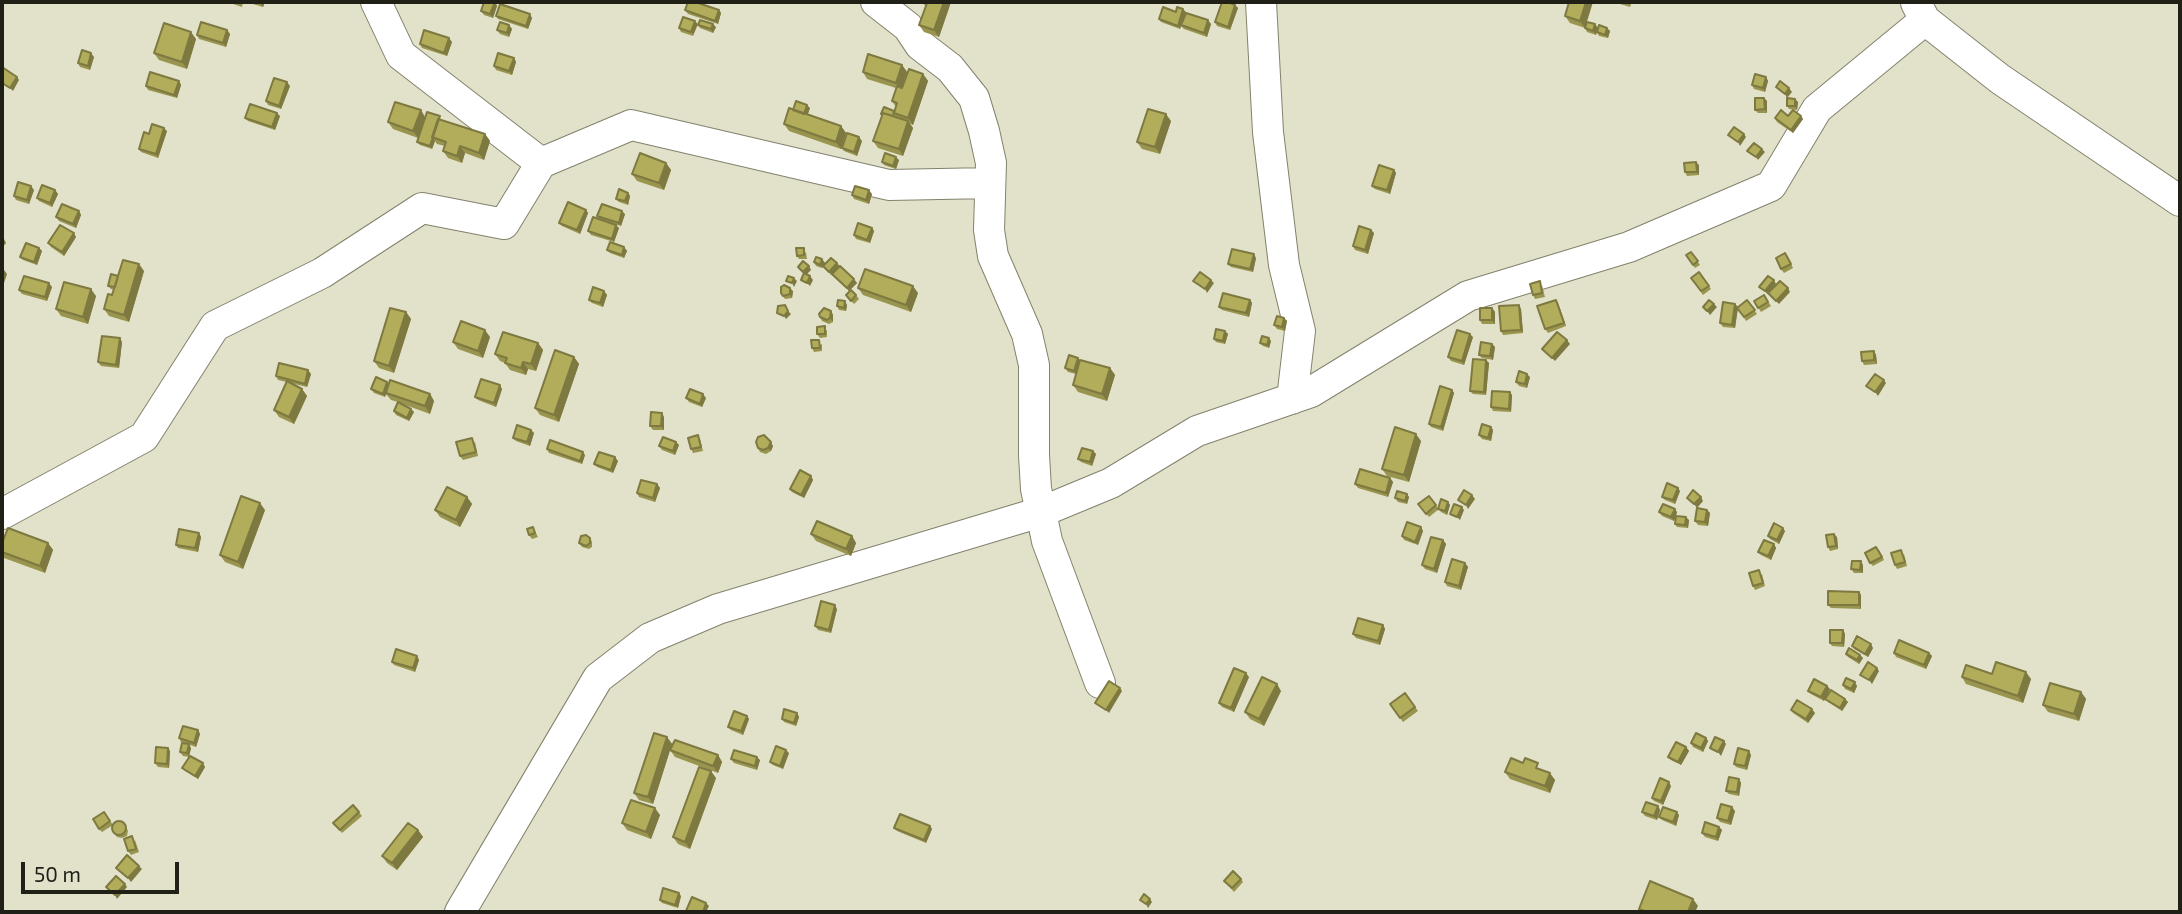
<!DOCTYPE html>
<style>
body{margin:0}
#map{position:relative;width:2182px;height:914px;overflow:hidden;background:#e2e1ca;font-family:"Exo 2",sans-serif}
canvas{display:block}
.frame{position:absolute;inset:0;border:4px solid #202017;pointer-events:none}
.scale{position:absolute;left:21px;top:862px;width:158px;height:32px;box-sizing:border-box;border:4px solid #202017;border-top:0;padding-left:9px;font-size:21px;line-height:24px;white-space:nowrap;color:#202017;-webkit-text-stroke:5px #e2e1ca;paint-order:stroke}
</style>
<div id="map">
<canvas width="2182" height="914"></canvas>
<div class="frame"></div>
<div class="scale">50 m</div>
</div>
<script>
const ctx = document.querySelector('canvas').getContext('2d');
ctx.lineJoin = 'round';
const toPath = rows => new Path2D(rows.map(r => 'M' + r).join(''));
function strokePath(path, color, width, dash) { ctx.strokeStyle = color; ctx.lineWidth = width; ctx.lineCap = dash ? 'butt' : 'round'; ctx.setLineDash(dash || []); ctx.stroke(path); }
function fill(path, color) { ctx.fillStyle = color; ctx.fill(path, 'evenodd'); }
const minor = toPath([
 [376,2,401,55,541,163],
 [876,2,908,27,920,45,950,68,974,98,984,131,991,163,989,230,993,256,1027,334,1034,365,1034,455,1036,489,1041,512,1047,541,1100,683],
 [1261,2,1268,132,1284,265,1300,331,1292,399],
 [1916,3,1925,20,2000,79,2180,201],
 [2,514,144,437,215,326,322,273,422,208,504,224,541,163,631,125,889,185,990,183],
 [460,912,598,678,650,638,718,609,1041,512,1111,483,1197,431,1311,392,1468,296,1629,247,1771,186,1817,109,1925,20]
]);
const wall = toPath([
 [227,2,243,2,242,7],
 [246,2,265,2,263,7],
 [495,2,497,6,493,18,484,15,481,11],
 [922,2,951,2,939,37,924,32,919,25,926,7],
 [1618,2,1632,2,1630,7,1620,4],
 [1235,5,1238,8,1230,30,1217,26,1215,22],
 [685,10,719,10,721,13,718,24,688,14],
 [1176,12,1186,13,1211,24,1207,37,1184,29,1181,26,1180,29,1161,22,1159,19],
 [496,16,532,18,528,29,498,19],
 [1565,16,1595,24,1598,28,1596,35,1587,32,1585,28,1570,23],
 [683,17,693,36,681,32,679,28],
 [509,25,512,29,509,37,500,34,497,30],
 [698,25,716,27,713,33,700,28],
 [1607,28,1610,31,1608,38,1599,36,1597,32],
 [227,30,230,34,226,47,199,39,197,35],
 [196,39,187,69,159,60,154,53],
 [452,42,447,56,422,48,420,44],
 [94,57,90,70,80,67,78,63],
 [514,58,516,62,512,75,496,70,494,66],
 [902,65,907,72,902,87,923,74,928,81,913,125,910,124,913,128,903,156,878,148,873,141,882,115,894,111,896,107,892,101,896,88,867,79,863,72],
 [1766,77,1768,81,1765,92,1754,89,1752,85],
 [179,81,181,85,177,98,148,90,146,86],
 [290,86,281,109,268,105,266,101],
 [1764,98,1767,101,1767,113,1758,113,1755,110],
 [1795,99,1798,102,1797,110,1789,109,1787,106],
 [395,102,418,138,393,129,388,122],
 [810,108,807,115,841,126,846,133,841,149,789,131,784,124,793,110],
 [280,116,275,130,248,121,245,118],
 [1788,116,1801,116,1803,119,1793,133,1777,122,1775,118],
 [442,120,485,134,490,141,484,160,465,153,462,163,448,158,443,151,445,146,437,144,435,141,432,149,420,145,417,142],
 [1171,121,1160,154,1142,149,1137,142],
 [167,131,158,158,141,152,139,149,149,134],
 [862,141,857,156,844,151,842,148],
 [899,160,896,169,884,165,882,162],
 [666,163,671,170,664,190,637,181,632,174],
 [1699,165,1699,175,1687,176,1685,172],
 [1394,170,1396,173,1390,194,1375,189,1372,186],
 [34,190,29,204,16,200,14,196],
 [55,190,58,194,52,207,39,201,37,198],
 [628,193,630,196,628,205,619,202,616,199],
 [872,194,869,204,854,199,852,195],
 [586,210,588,213,580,234,562,226,559,223],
 [79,211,81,215,76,228,59,221,56,217],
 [625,214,621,226,613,224,619,228,614,242,591,235,588,231,600,219,597,216],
 [872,228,874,231,870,243,856,239,854,235],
 [1371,230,1374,233,1368,254,1355,250,1353,246],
 [76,237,64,256,51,247,48,243],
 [624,247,627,251,624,258,610,253,607,250],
 [39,248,42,251,37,265,23,260,20,257],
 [806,252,807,259,799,259,797,256],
 [1691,252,1700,265,1695,268,1686,255],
 [1788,257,1793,268,1784,273,1781,269],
 [1256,258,1253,272,1231,267,1228,264],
 [822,259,825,263,823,266,837,263,857,283,849,291,823,267,822,268,816,266,814,262],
 [144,271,129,322,109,316,104,309,112,295,114,290,111,289,108,286,118,276],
 [1699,272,1711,289,1703,295,1691,278],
 [1542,285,1545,297,1535,299,1533,295],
 [52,287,47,301,22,294,19,290],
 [858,288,918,293,911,312,863,295],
 [604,291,607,295,603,307,592,303,589,300],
 [793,291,792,298,785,299,781,293],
 [846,295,856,295,859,299,854,304],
 [1764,295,1771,306,1761,312,1754,301],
 [96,296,88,324,61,316,56,309],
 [1250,300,1252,303,1249,317,1222,310,1219,307],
 [1556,300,1558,303,1566,326,1548,333,1545,329],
 [1747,300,1757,314,1746,321,1738,308,1735,328,1723,327,1720,323,1735,304,1738,307],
 [847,305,846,311,839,310,837,306],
 [1492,308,1495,312,1495,324,1482,324,1480,320],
 [1521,309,1523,333,1503,335,1501,331],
 [831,311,833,315,833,322,829,324,822,321,820,317],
 [406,312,411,319,394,373,379,368,374,361],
 [1284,318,1287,321,1285,331,1277,329,1274,325],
 [827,330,827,337,820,338,817,334],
 [1225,331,1228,334,1225,344,1216,342,1214,339],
 [490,337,483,358,458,349,453,342],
 [1473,337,1464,365,1451,361,1448,357],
 [1271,341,1269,348,1263,346,1260,343],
 [122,342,119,368,101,366,98,362],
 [538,343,543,350,536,371,528,369,526,375,510,370,505,363,500,361,495,354],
 [822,344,822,351,814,352,812,348],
 [1492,344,1495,347,1493,360,1482,358,1479,355],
 [1874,351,1876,355,1877,364,1864,365,1862,361],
 [574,357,579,364,559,422,540,415,535,408],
 [1486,360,1489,363,1486,395,1473,394,1470,391],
 [1065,368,1110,368,1115,375,1107,401,1078,392,1073,385,1076,374,1068,372],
 [311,374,307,387,290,383,302,389,307,396,294,424,279,417,274,410,287,382,278,380,276,376],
 [1530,377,1527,388,1519,386,1516,382],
 [387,382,389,384,430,394,434,401,430,414,400,403,411,409,414,412,409,421,396,415,394,411,398,402,391,400,386,394,385,397,374,393,371,389],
 [502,389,496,407,478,400,475,397],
 [1452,390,1454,393,1443,431,1431,427,1429,424],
 [1512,395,1511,412,1493,411,1491,407],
 [686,398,706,398,702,407,689,402],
 [664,417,664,430,653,430,650,426],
 [1491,427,1493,430,1491,441,1482,439,1479,435],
 [531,430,534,433,530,446,516,441,513,438],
 [700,439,703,451,693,453,691,449],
 [1421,441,1409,482,1387,476,1382,469],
 [475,442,478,456,463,460,460,456],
 [676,442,679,445,675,455,662,450,659,446],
 [773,446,771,451,766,454,760,452,758,448],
 [547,449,585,455,582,464,549,453],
 [1093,451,1096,454,1092,466,1081,462,1078,459],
 [618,461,613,473,597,467,594,464],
 [811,476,813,480,804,498,792,492,790,489],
 [1390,478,1393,482,1388,497,1358,488,1355,484],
 [657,484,660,488,655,502,639,497,637,493],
 [1680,491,1675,504,1665,500,1662,497],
 [1407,494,1409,497,1407,504,1398,502,1395,498],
 [1429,496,1438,508,1448,502,1450,505,1447,515,1441,512,1439,509,1429,517,1418,504],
 [467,497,472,504,460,527,440,517,435,510],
 [265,510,243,569,225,562,220,555],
 [1707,510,1710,513,1708,526,1698,525,1695,521],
 [1659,512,1677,512,1676,516,1689,520,1688,528,1677,527,1675,524,1676,516,1674,521,1662,516],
 [1421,527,1423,531,1418,545,1404,540,1402,536],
 [535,531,538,537,532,539,529,535],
 [1785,531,1779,544,1770,539,1768,536],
 [199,533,201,537,198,552,178,548,176,545],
 [811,534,852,536,856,543,851,556,816,541],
 [1837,537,1838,549,1830,551,1828,547],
 [590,538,592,542,592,547,589,549,582,547,579,543],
 [1443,540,1446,544,1437,573,1425,569,1422,565],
 [2,543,48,543,53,550,45,573,4,558,2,555],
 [1774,544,1776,548,1771,560,1761,555,1758,552],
 [1879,550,1884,560,1873,566,1870,563],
 [1904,554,1907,566,1897,569,1895,565],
 [1465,563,1468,567,1461,590,1447,586,1445,582],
 [1863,565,1863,573,1854,573,1851,569],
 [1762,574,1765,586,1755,590,1753,586],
 [1859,592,1861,595,1861,609,1831,608,1828,605],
 [837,609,831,633,818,630,815,626],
 [1383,625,1385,629,1380,645,1356,638,1353,634],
 [1843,630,1845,634,1844,647,1832,646,1830,643],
 [1852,646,1873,648,1868,657,1854,649],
 [1894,653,1929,653,1932,656,1926,669,1896,657],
 [1846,654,1860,655,1863,658,1859,664,1848,657],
 [417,656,419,660,415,672,394,665,392,662],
 [1992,674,2031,679,2023,703,1966,684,1962,677],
 [1249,677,1234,712,1222,707,1219,703],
 [1843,685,1857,686,1854,693,1845,689],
 [1827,686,1830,689,1824,701,1811,694,1808,691],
 [1281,691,1264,726,1250,719,1245,712],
 [2081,692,2086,699,2079,721,2048,712,2043,705],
 [1405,693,1418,711,1403,722,1390,704],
 [1825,699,1845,699,1848,702,1842,711,1828,702],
 [1791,710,1815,713,1808,723,1793,713],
 [797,713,799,717,796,726,784,722,782,719],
 [747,716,749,719,743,735,731,730,728,727],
 [198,730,200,734,196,747,181,742,179,738],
 [667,737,672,744,653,804,639,800,634,793],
 [1706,738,1708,741,1703,752,1693,747,1691,743],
 [1686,747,1689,751,1681,765,1671,760,1668,757],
 [168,748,170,751,169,768,158,767,155,763],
 [191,748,189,756,205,767,198,779,185,771,182,768,189,757,183,756,180,752],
 [670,750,718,755,722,762,718,773,675,757],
 [789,753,783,769,773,765,770,762],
 [1751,755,1747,770,1736,767,1734,764],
 [731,759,760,760,757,770,734,763],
 [1543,770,1555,780,1550,793,1510,779,1505,772],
 [716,778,690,849,678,844,673,837],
 [1739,779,1741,783,1739,796,1729,794,1726,791],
 [1671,786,1663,805,1654,801,1652,798],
 [353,805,362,816,342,833,333,823],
 [1658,806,1660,810,1657,820,1645,816,1642,812],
 [1735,811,1731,825,1720,822,1717,818],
 [104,812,113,825,102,832,99,829],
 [660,815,651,839,627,830,622,823],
 [1679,815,1676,826,1662,820,1659,817],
 [124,823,128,831,127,836,122,838,117,837,112,829],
 [930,826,932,829,926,843,897,831,894,828],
 [1719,827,1722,830,1718,841,1705,837,1702,833],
 [418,830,423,837,397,870,387,863,382,856],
 [135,840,139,852,131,855,128,851],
 [1241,879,1243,882,1234,892,1224,881],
 [681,896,678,908,662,903,660,900]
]);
const shadedWall = toPath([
 [259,2,265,2,263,7],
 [495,2,497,6,493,18,490,14],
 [944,2,951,2,939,37,934,30],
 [1586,2,1593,2,1585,28,1580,21],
 [1235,5,1238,8,1230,30,1228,27],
 [1183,9,1186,12,1180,29,1178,26],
 [719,10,721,13,718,24,715,21],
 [530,14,532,18,528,29,526,26],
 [1208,20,1211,24,1207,37,1204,33],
 [695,21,698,24,693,36,691,32],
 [713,24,716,27,713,33,711,29],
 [1595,24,1598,28,1596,35,1593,31],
 [509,25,512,29,509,37,507,33],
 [1607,28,1610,31,1608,38,1605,35],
 [227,30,230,34,226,47,223,43],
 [191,32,196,39,187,69,182,62],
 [449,38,452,42,447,56,444,53],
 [91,53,94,57,90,70,88,66],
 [514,58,516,62,512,75,509,71],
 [902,65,907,72,901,90,896,83],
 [923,74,928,81,913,125,908,118],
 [17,77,19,80,13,91,10,88],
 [1766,77,1768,81,1765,92,1763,88],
 [179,81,181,85,177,98,174,95],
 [287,82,290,86,281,109,279,106],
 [1789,88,1792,92,1787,98,1785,94],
 [1764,98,1767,101,1767,113,1765,109],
 [1795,99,1798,102,1797,110,1795,106],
 [807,105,810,108,807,117,804,114],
 [421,110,425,117,418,138,413,131],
 [277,113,280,116,275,130,272,127],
 [1166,114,1171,121,1160,154,1155,147],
 [1801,116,1803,119,1793,133,1791,130],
 [908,121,913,128,903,156,899,149],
 [841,126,846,133,841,149,836,142],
 [164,128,167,131,158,158,156,154],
 [485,134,490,141,484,160,479,153],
 [1744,134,1746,137,1740,146,1738,142],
 [432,137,435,141,432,149,430,146],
 [859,137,862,141,857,156,854,152],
 [460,146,465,153,462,163,457,156],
 [1762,149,1765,152,1758,160,1756,157],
 [896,157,899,160,896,169,893,166],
 [1696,162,1699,165,1699,175,1697,172],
 [666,163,671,170,664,190,659,183],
 [1394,170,1396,173,1390,194,1387,190],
 [31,186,34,190,29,204,27,200],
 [55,190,58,194,52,207,50,203],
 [869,190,872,194,869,204,866,200],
 [628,193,630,196,628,205,625,201],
 [586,210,588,213,580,234,577,230],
 [79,211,81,215,76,228,73,224],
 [622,211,625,214,621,226,619,223],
 [616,225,619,228,614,242,612,239],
 [872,228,874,231,870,243,867,240],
 [1371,230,1374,233,1368,254,1365,250],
 [74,233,76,237,64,256,62,252],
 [4,239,6,243,2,248,2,241],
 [624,247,627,251,624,258,622,255],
 [39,248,42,251,37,265,34,262],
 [1254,254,1256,258,1253,272,1250,269],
 [822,259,825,263,822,268,820,265],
 [837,263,839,267,831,275,829,272],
 [139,264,144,271,129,322,124,315],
 [809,266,811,270,806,275,803,272],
 [4,270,7,274,4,283,2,278],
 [810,276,813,280,810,286,807,283],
 [794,278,797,281,794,287,792,283],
 [854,279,857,283,849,291,847,288],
 [1211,280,1214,283,1207,293,1205,289],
 [1774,280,1776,284,1767,294,1765,291],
 [49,283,52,287,47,301,45,297],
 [913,286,918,293,911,312,906,305],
 [790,288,793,291,792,298,790,294],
 [1788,288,1790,292,1779,304,1776,301],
 [91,289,96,296,88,324,83,317],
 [604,291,607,295,603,307,600,303],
 [1250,300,1252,303,1249,317,1246,313],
 [1556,300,1558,303,1566,326,1564,323],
 [845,301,847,305,846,311,844,308],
 [1714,304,1717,307,1710,315,1707,311],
 [1735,304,1738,307,1735,328,1732,325],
 [1519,305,1521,309,1523,333,1521,330],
 [1492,308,1495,312,1495,324,1492,320],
 [788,311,791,314,786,319,784,316],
 [831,311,833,315,833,322,830,318],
 [406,312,411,319,394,373,389,366],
 [1284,318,1287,321,1285,331,1282,327],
 [485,330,490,337,483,358,478,351],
 [1225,331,1228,334,1225,344,1223,341],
 [1470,334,1473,337,1464,365,1462,361],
 [120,338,122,342,119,368,116,365],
 [1269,338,1271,341,1269,348,1267,345],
 [1567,340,1570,344,1555,361,1552,358],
 [538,343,543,350,536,371,531,364],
 [1492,344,1495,347,1493,360,1490,356],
 [1874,351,1876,355,1877,364,1874,360],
 [574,357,579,364,559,422,554,415],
 [1078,358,1080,361,1076,374,1074,371],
 [1486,360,1489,363,1486,395,1484,392],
 [523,362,528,369,526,375,521,368],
 [1110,368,1115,375,1107,401,1102,394],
 [308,370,311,374,307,387,305,384],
 [1527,374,1530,377,1527,388,1525,384],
 [1884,380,1886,383,1878,396,1875,392],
 [387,382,389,385,385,397,383,394],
 [500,385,502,389,496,407,494,403],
 [302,389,307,396,294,424,289,417],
 [1452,390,1454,393,1443,431,1441,427],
 [1510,392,1512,395,1511,412,1509,409],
 [430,394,434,401,430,414,425,406],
 [703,394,706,398,702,407,700,404],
 [411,409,414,412,409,421,407,418],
 [662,413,664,417,664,430,661,426],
 [1491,427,1493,430,1491,441,1488,438],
 [531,430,534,433,530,446,527,442],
 [1416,434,1421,441,1409,482,1404,475],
 [676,442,679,445,675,455,673,451],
 [771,442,773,446,771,451,768,448],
 [1093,451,1096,454,1092,466,1090,462],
 [583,452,585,455,582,464,580,461],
 [615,457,618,461,613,473,611,470],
 [811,476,813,480,804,498,801,495],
 [1390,478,1393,482,1388,497,1386,493],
 [657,484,660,488,655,502,653,498],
 [1678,488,1680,491,1675,504,1673,500],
 [1407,494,1409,497,1407,504,1405,501],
 [1472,495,1475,499,1468,509,1466,505],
 [467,497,472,504,460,527,456,520],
 [1701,497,1703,501,1697,508,1694,504],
 [1448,502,1450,505,1447,515,1445,511],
 [260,503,265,510,243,569,238,562],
 [1462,507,1464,510,1460,520,1457,517],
 [1675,509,1677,512,1674,521,1671,517],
 [1707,510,1710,513,1708,526,1705,522],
 [1686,517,1689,520,1688,528,1685,525],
 [1421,527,1423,531,1418,545,1415,542],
 [1783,528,1785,531,1779,544,1777,540],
 [199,533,201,537,198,552,195,548],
 [1834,534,1837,537,1838,549,1836,546],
 [852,536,856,543,851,556,846,549],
 [1443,540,1446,544,1437,573,1434,569],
 [48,543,53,550,45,573,40,566],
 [1774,544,1776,548,1771,560,1768,556],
 [1861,561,1863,565,1863,573,1860,570],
 [1465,563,1468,567,1461,590,1459,586],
 [1859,592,1861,595,1861,609,1859,605],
 [835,605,837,609,831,633,829,630],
 [1383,625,1385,629,1380,645,1378,641],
 [1843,630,1845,634,1844,647,1842,643],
 [1871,644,1873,648,1868,657,1865,654],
 [1929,653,1932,656,1926,669,1924,665],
 [1860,655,1863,658,1859,664,1857,660],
 [417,656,419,660,415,672,413,668],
 [1877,668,1879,671,1872,684,1869,680],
 [2026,672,2031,679,2023,703,2018,696],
 [1246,673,1249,677,1234,712,1231,708],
 [1855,682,1857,686,1854,693,1851,689],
 [1277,684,1281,691,1264,726,1259,719],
 [1827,686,1830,689,1824,701,1821,697],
 [1120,688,1122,691,1109,713,1106,710],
 [2081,692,2086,699,2079,721,2074,714],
 [1845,699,1848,702,1842,711,1840,708],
 [1812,709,1815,713,1808,723,1806,719],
 [797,713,799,717,796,726,794,723],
 [747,716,749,719,743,735,741,731],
 [198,730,200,734,196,747,194,743],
 [667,737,672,744,653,804,648,797],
 [1706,738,1708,741,1703,752,1701,748],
 [1724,741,1726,744,1721,756,1718,752],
 [189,744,191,748,189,757,187,753],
 [1686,747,1689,751,1681,765,1678,762],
 [168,748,170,751,169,768,167,764],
 [786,750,789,753,783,769,780,766],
 [1749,751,1751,755,1747,770,1745,766],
 [718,755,722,762,718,773,713,766],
 [757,757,760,760,757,770,755,766],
 [203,763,205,767,198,779,195,776],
 [711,771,716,778,690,849,685,842],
 [1550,773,1555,780,1550,793,1545,786],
 [1739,779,1741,783,1739,796,1737,792],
 [1669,782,1671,786,1663,805,1661,801],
 [1658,806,1660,810,1657,820,1654,816],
 [1732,807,1735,811,1731,825,1728,821],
 [655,808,660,815,651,839,646,832],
 [1677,812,1679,815,1676,826,1673,822],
 [930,826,932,829,926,843,924,840],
 [1719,827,1722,830,1718,841,1716,837],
 [418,830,423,837,397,870,392,863],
 [139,866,142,869,131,882,128,878],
 [125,884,127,887,117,899,115,895],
 [679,893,681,896,678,908,675,905],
 [1150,899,1152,902,1148,908,1146,904],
 [1693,899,1698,906,1695,912,1688,912],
 [706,903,709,906,706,912,703,912]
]);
const building = toPath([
 [484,2,495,2,490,14,481,11,484,2],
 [688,2,695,2,719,10,715,21,685,10,688,2],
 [924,2,944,2,934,30,919,25,927,3,924,2],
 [1222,2,1228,2,1235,5,1228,27,1215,22,1222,2],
 [1569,2,1586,2,1580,21,1565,16,1569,2],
 [500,4,530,14,526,26,496,16,500,4],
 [1163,7,1176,12,1177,7,1183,9,1178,26,1159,19,1163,7],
 [1186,13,1208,20,1204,33,1181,25,1186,13],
 [683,17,695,21,691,32,679,28,683,17],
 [700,20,713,24,711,29,698,25,700,20],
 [201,22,227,30,223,43,197,35,201,22],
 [500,22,509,25,507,33,497,30,500,22],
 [1587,22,1595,24,1593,31,1585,28,1587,22],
 [164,23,191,32,182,62,154,53,164,23],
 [1599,25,1607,28,1605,35,1597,32,1599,25],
 [424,30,449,38,444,53,420,44,424,30],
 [82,50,91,53,88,66,78,63,82,50],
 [498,53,514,58,509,71,494,66,498,53],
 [868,54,902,65,896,83,863,72,868,54],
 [2,67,17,77,10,88,2,83,2,67],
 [909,69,923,74,908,118,894,113,897,103,892,101,897,86,902,88,909,69],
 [150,72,179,81,174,95,146,86,150,72],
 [1755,74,1766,77,1763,88,1752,85,1755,74],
 [274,78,287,82,279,106,266,101,274,78],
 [1780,81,1789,88,1785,94,1776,87,1780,81],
 [1755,98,1764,98,1765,109,1755,110,1755,98],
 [1787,98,1795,99,1795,106,1787,106,1787,98],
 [796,101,807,105,804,114,793,110,796,101],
 [395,102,421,110,413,131,388,122,395,102],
 [250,104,277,113,272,127,245,118,250,104],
 [884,107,894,111,893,116,883,113,881,114,884,107],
 [789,108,841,126,836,142,784,124,789,108],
 [1148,109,1166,114,1155,147,1137,142,1148,109],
 [1781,110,1788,116,1793,110,1801,116,1791,130,1775,118,1781,110],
 [427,112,440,116,430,146,417,142,427,112],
 [883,113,908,121,899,149,873,141,883,113],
 [438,119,485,134,479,153,460,146,457,156,443,151,446,142,432,137,438,119],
 [152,124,164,128,156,154,139,149,144,132,149,134,152,124],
 [1734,127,1744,134,1738,142,1728,135,1734,127],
 [847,133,859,137,854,152,842,148,847,133],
 [1754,143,1762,149,1756,157,1747,151,1754,143],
 [640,153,666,163,659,183,632,174,640,153],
 [885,153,896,157,893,166,882,162,885,153],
 [1696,162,1697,172,1685,172,1684,163,1696,162],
 [1379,165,1394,170,1387,190,1372,186,1379,165],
 [18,182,31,186,27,200,14,196,18,182],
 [42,185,55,190,50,203,37,198,42,185],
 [855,186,869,190,866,200,852,195,855,186],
 [619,189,628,193,625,201,616,199,619,189],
 [568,202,586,210,577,230,559,223,568,202],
 [62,204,79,211,73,224,56,217,62,204],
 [602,204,622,211,619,223,597,216,602,204],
 [593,217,616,225,612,239,588,231,593,217],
 [858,223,872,228,867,240,854,235,858,223],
 [60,225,74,233,62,252,48,243,60,225],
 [1359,226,1371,230,1365,250,1353,246,1359,226],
 [610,242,624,247,622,255,607,250,610,242],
 [26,243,39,248,34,262,20,257,26,243],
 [796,248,804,248,804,255,797,256,796,248],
 [1232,249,1254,254,1250,269,1228,264,1232,249],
 [1691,252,1698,261,1693,265,1686,255,1691,252],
 [1785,253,1791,264,1781,269,1776,258,1785,253],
 [816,257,822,259,820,265,814,262,816,257],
 [831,258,837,263,829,272,823,266,831,258],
 [123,260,139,264,124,315,104,309,108,294,112,295,123,260],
 [803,261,809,266,803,272,798,267,803,261],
 [840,266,854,279,847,288,832,274,840,266],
 [865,269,913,286,906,305,858,288,865,269],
 [1200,272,1211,280,1205,289,1193,281,1200,272],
 [1699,272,1709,286,1701,291,1691,278,1699,272],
 [804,273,810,276,807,283,801,280,804,273],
 [111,274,118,276,115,287,108,286,111,274],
 [24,276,49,283,45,297,19,290,24,276],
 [788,276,794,278,792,283,786,281,788,276],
 [1768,276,1774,280,1765,291,1759,287,1768,276],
 [1540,281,1542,293,1533,295,1530,284,1540,281],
 [1780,281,1788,288,1776,301,1768,293,1780,281],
 [64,282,91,289,83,317,56,309,64,282],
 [784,285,790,288,790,294,783,296,781,293,781,287,784,285],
 [593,287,604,291,600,303,589,300,593,287],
 [851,290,856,295,851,301,846,295,851,290],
 [1223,293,1250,300,1246,313,1219,307,1223,293],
 [1764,295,1768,302,1758,308,1754,301,1764,295],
 [838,300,845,301,844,308,837,306,838,300],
 [1556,300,1564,323,1545,329,1537,306,1556,300],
 [1709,300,1714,304,1707,311,1703,307,1709,300],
 [1747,300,1755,310,1744,317,1737,308,1747,300],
 [1723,302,1735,304,1732,325,1720,323,1723,302],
 [785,305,788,311,784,316,777,313,778,306,785,305],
 [1519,305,1521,330,1501,331,1499,306,1519,305],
 [390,308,406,312,389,366,374,361,390,308],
 [824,308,831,311,830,318,827,320,820,317,819,314,824,308],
 [1480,308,1492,308,1492,320,1480,320,1480,308],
 [1277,316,1284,318,1282,327,1274,325,1277,316],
 [461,321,485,330,478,351,453,342,461,321],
 [825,326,825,334,817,334,817,327,825,326],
 [1216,329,1225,331,1223,341,1214,339,1216,329],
 [1457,330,1470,334,1462,361,1448,357,1457,330],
 [503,332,538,343,531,364,523,362,521,368,505,363,507,358,495,354,503,332],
 [1557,332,1567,340,1552,358,1542,349,1557,332],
 [102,336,120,338,116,365,98,362,102,336],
 [1262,336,1269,338,1267,345,1260,343,1262,336],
 [811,340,819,340,820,348,812,348,811,340],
 [1481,342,1492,344,1490,356,1479,355,1481,342],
 [555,350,574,357,554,415,535,408,555,350],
 [1874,351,1874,360,1862,361,1861,352,1874,351],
 [1069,355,1078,358,1074,371,1065,368,1069,355],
 [1473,359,1486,360,1484,392,1470,391,1473,359],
 [1080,360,1110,368,1102,394,1073,385,1080,360],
 [279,363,308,370,305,384,276,376,279,363],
 [1519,371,1527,374,1525,384,1516,382,1519,371],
 [1875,374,1884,380,1875,392,1866,386,1875,374],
 [376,377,387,382,383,394,371,389,376,377],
 [481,379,500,385,494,403,475,397,481,379],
 [390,380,430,394,425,406,386,393,390,380],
 [287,381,302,389,289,417,274,410,287,381],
 [1440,386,1452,390,1441,427,1429,424,1440,386],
 [690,389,703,394,700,404,686,398,690,389],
 [1492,391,1510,392,1509,409,1491,407,1492,391],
 [398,402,411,409,407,418,394,411,398,402],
 [651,412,662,413,661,426,650,426,651,412],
 [1482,424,1491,427,1488,438,1479,435,1482,424],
 [517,425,531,430,527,442,513,438,517,425],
 [1395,427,1416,434,1404,475,1382,469,1395,427],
 [698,435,701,447,691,449,688,438,698,435],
 [764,435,771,442,768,448,763,450,758,448,756,442,758,437,764,435],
 [663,437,676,442,673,451,659,446,663,437],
 [472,438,476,452,460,456,456,442,472,438],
 [550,440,583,452,580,461,547,449,550,440],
 [1082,448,1093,451,1090,462,1078,459,1082,448],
 [599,452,615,457,611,470,594,464,599,452],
 [1360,469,1390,478,1386,493,1355,484,1360,469],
 [800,470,811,476,801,495,790,489,800,470],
 [641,480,657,484,653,498,637,493,641,480],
 [1667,483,1678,488,1673,500,1662,497,1667,483],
 [447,487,467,497,456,520,435,510,447,487],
 [1464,490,1472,495,1466,505,1458,500,1464,490],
 [1693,490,1701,497,1694,504,1687,498,1693,490],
 [1397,491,1407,494,1405,501,1395,498,1397,491],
 [241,496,260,503,238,562,220,555,241,496],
 [1429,496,1436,505,1426,514,1418,504,1429,496],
 [1441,499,1448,502,1445,511,1438,509,1441,499],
 [1454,504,1462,507,1457,517,1450,514,1454,504],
 [1663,504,1675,509,1671,517,1659,512,1663,504],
 [1697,508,1707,510,1705,522,1695,521,1697,508],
 [1676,516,1686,517,1685,525,1675,524,1676,516],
 [817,521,852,536,846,549,811,534,817,521],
 [1407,522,1421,527,1415,542,1402,536,1407,522],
 [1774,523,1783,528,1777,540,1768,536,1774,523],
 [533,527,535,533,529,535,527,529,533,527],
 [8,528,48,543,40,566,2,552,2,543,8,528],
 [179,529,199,533,195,548,176,545,179,529],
 [1834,534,1836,546,1828,547,1826,535,1834,534],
 [586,535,590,538,590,543,586,546,579,543,581,536,586,535],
 [1431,537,1443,540,1434,569,1422,565,1431,537],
 [1764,540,1774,544,1768,556,1758,552,1764,540],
 [1876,547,1882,557,1870,563,1865,553,1876,547],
 [1901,550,1905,562,1895,565,1891,553,1901,550],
 [1452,559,1465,563,1459,586,1445,582,1452,559],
 [1852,561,1861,561,1860,570,1851,569,1852,561],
 [1759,570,1763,583,1753,586,1749,573,1759,570],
 [1828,591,1859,592,1859,605,1828,605,1828,591],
 [821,601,835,605,829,630,815,626,821,601],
 [1358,618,1383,625,1378,641,1353,634,1358,618],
 [1830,630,1843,630,1842,643,1830,643,1830,630],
 [1857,636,1871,644,1865,654,1852,646,1857,636],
 [1899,640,1929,653,1924,665,1894,653,1899,640],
 [1849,648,1860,655,1857,660,1846,654,1849,648],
 [396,649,417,656,413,668,392,662,396,649],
 [1868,662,1877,668,1869,680,1860,675,1868,662],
 [1996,662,2026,672,2018,696,1962,677,1966,665,1992,674,1996,662],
 [1234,668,1246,673,1231,708,1219,703,1234,668],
 [1262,677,1277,684,1259,719,1245,712,1262,677],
 [1846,678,1855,682,1851,689,1843,685,1846,678],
 [1814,679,1827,686,1821,697,1808,691,1814,679],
 [1109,681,1120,688,1106,710,1095,703,1109,681],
 [2050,683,2081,692,2074,714,2043,705,2050,683],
 [1831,690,1845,699,1840,708,1825,699,1831,690],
 [1405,693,1415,707,1400,718,1390,704,1405,693],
 [1797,700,1812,709,1806,719,1791,710,1797,700],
 [784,709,797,713,794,723,782,719,784,709],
 [734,711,747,716,741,731,728,727,734,711],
 [183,726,198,730,194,743,179,738,183,726],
 [654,733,667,737,648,797,634,793,654,733],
 [1696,733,1706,738,1701,748,1691,743,1696,733],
 [1715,737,1724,741,1718,752,1710,748,1715,737],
 [675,740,718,755,713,766,670,750,675,740],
 [1676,742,1686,747,1678,762,1668,757,1676,742],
 [182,743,189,744,187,753,180,752,182,743],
 [776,746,786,750,780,766,770,762,776,746],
 [156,747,168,748,167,764,155,763,156,747],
 [1738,748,1749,751,1745,766,1734,764,1738,748],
 [734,750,757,757,755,766,731,759,734,750],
 [190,756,203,763,195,776,182,768,190,756],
 [1511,758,1523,763,1525,758,1538,763,1536,768,1550,773,1545,786,1505,772,1511,758],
 [699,767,711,771,685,842,673,837,699,767],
 [1729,777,1739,779,1737,792,1726,791,1729,777],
 [1660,778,1669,782,1661,801,1652,798,1660,778],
 [631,800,655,808,646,832,622,823,631,800],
 [1646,802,1658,806,1654,816,1642,812,1646,802],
 [1721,804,1732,807,1728,821,1717,818,1721,804],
 [353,805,359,812,340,830,333,823,353,805],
 [1663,807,1677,812,1673,822,1659,817,1663,807],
 [104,812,110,821,99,829,93,819,104,812],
 [900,814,930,826,924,840,894,828,900,814],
 '112 828a7 7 0 1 1 14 0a7 7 0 1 1-14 0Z',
 [1705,822,1719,827,1716,837,1702,833,1705,822],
 [408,823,418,830,392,863,382,856,408,823],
 [132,836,136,849,128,851,124,839,132,836],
 [127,855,139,866,128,878,116,868,127,855],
 [1233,871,1241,879,1232,888,1224,881,1233,871],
 [116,876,125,884,115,895,106,887,116,876],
 [1650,881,1693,899,1688,912,1647,912,1639,909,1650,881],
 [663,888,679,893,675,905,660,900,663,888],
 [1144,894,1150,899,1146,904,1140,900,1144,894],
 [692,897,706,903,703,912,690,912,686,911,692,897]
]);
strokePath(minor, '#83826d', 32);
strokePath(minor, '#fff', 30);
fill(wall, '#99954e');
fill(shadedWall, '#7d7940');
fill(building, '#b2ad5b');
strokePath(building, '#7d7940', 2);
</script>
